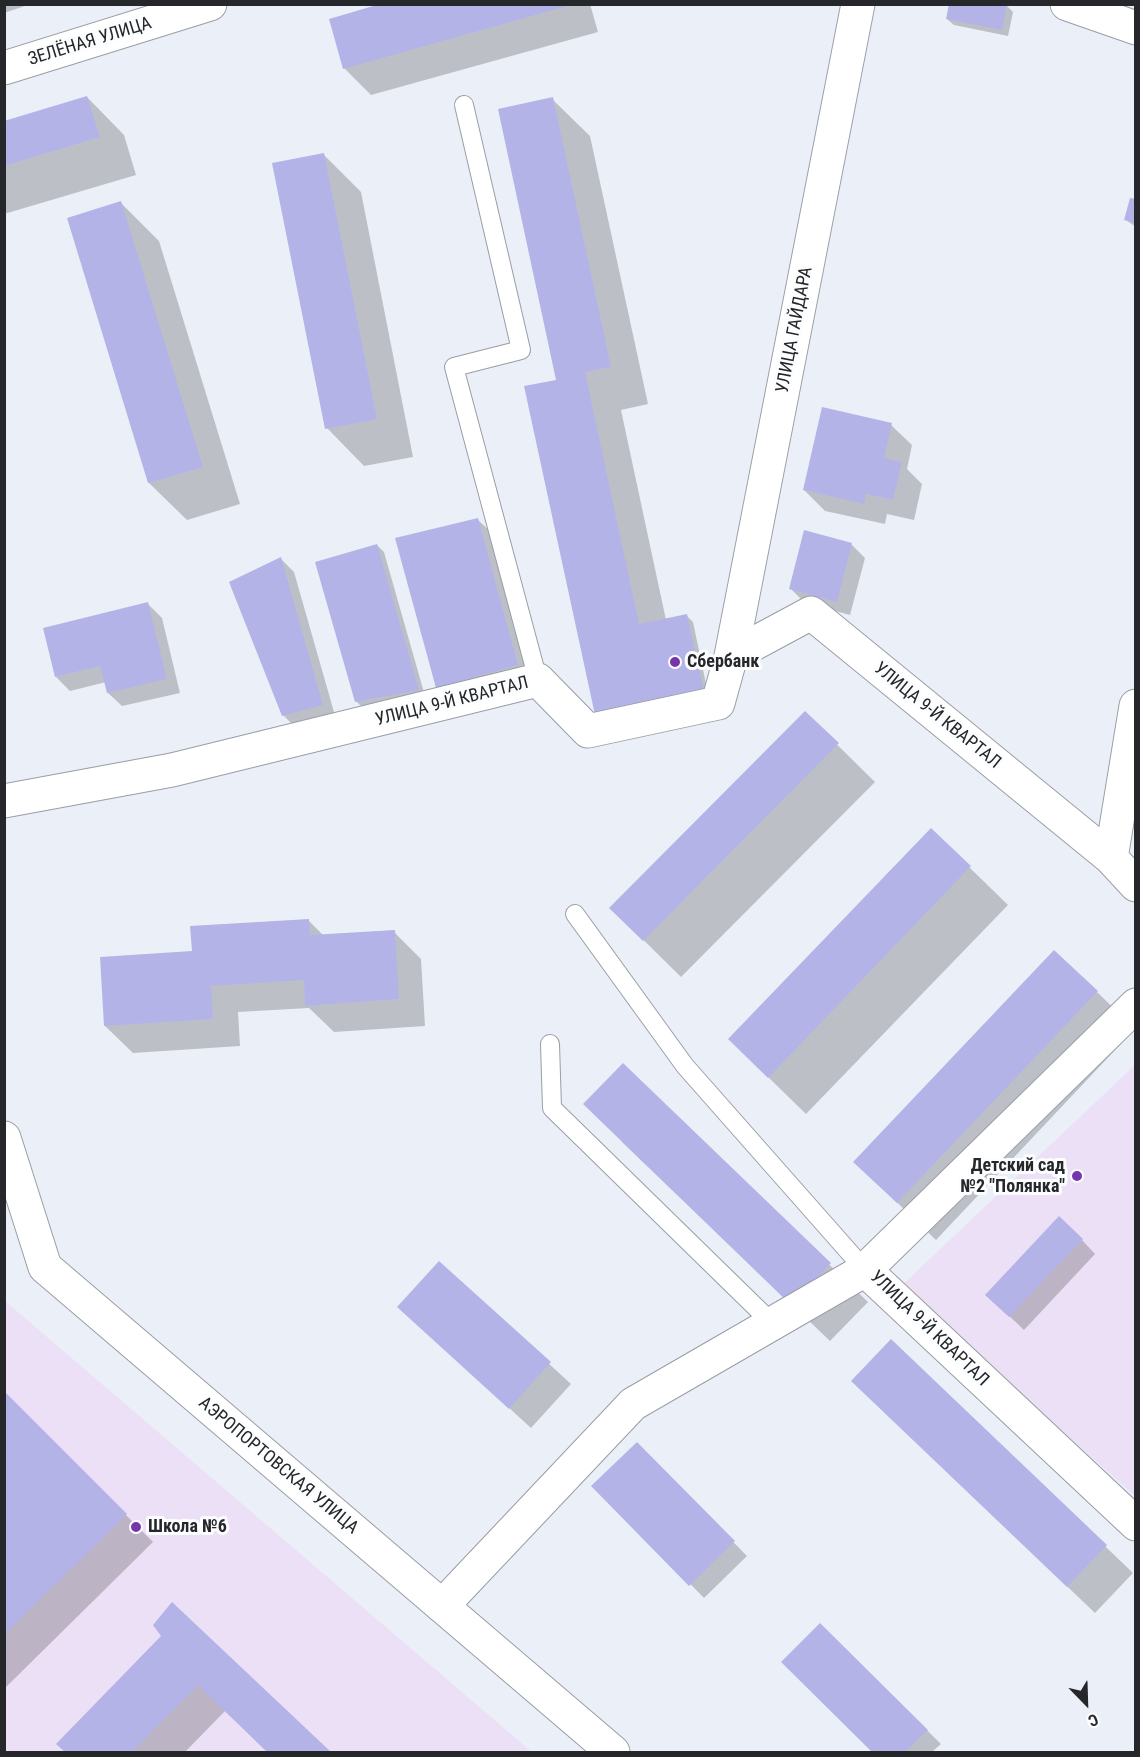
<!DOCTYPE html>
<meta charset="utf-8">
<style>
body{margin:0}
#map{position:relative;width:1140px;height:1757px;overflow:hidden;background:#ebf0f8;font-family:"Roboto Condensed",sans-serif}
canvas{display:block}
.frame{position:absolute;inset:0;border:6px solid #26272a;pointer-events:none}
.north{position:absolute;left:1056px;top:1673px;width:60px;height:60px;-webkit-text-stroke:4px #fcfdfe;paint-order:stroke;rotate:157deg;font-size:16px;font-weight:700;line-height:24px;text-align:center;color:#26272a}
.north::after{content:'';display:block;margin:auto;width:21px;height:27px;background:#26272a;clip-path:polygon(50% 0,100% 100%,50% 72%,0 100%)}
</style>
<div id="map">
<canvas width="1140" height="1757"></canvas>
<div class="frame"></div>
<div class="north">С</div>
</div>
<script>
const ctx = document.querySelector('canvas').getContext('2d');
ctx.lineJoin = 'round';
function fill(path, color) { ctx.fillStyle = color; ctx.fill(path, 'evenodd'); }
const toPath = rows => new Path2D(rows.map(r => 'M' + r).join(''));
function strokePath(path, color, width, dash) { ctx.strokeStyle = color; ctx.lineWidth = width; ctx.lineCap = dash ? 'butt' : 'round'; ctx.setLineDash(dash || []); ctx.stroke(path); }
function label(font, color, halo, rows, align = 'center') {
  ctx.font = font + ' "Roboto Condensed",sans-serif'; ctx.lineWidth = 6; ctx.setLineDash([]); ctx.textBaseline = 'middle'; ctx.strokeStyle = halo; ctx.fillStyle = color; for (const [text, x, y, turn = 0] of rows) {
    ctx.save(); ctx.translate(x, y); ctx.rotate((+turn || 0) * Math.PI / 180); ctx.textAlign = isNaN(turn) ? turn : align; if (halo) ctx.strokeText(text, 0, 0); ctx.fillText(text, 0, 0); ctx.restore();
  }
}
const education = toPath([
 [1135,1065,1135,1496,901,1286],
 [5,1301,532,1752,5,1752]
]);
const shadow = toPath([
 [4,4,31,4,4,13],
 [386,4,590,4,598,32,371,95,344,68],
 [1006,5,1013,12,1008,36,954,25,947,19],
 [87,97,124,135,136,175,4,214,4,122],
 [552,99,590,136,648,404,621,410,666,620,686,615,693,622,709,698,603,721,558,381],
 [323,154,361,192,413,457,364,466,327,428],
 [1136,201,1136,227,1126,220],
 [121,203,159,241,240,504,187,520,149,483],
 [891,425,912,445,907,469,922,484,914,520,887,514,885,524,825,511,804,490],
 [478,520,492,533,531,679,451,701,437,688],
 [851,544,865,558,850,615,805,603,791,589],
 [377,545,384,552,425,696,363,708,356,701],
 [281,559,294,572,336,719,297,729,283,715],
 [148,604,162,618,180,693,122,706,108,693,106,682,70,691,56,677],
 [805,713,875,782,681,977,611,908],
 [931,830,1008,905,806,1114,767,1076],
 [308,920,324,936,394,932,421,959,425,1026,334,1032,309,1008,238,1012,240,1046,133,1053,105,1026,194,953],
 [1097,992,1135,1029,936,1240,855,1162],
 [623,1065,868,1302,830,1341,622,1142],
 [1082,1240,1095,1254,1024,1330,1001,1308],
 [439,1263,571,1384,531,1428,399,1307],
 [891,1341,1133,1573,1095,1613,880,1408],
 [4,1393,153,1542,4,1689],
 [637,1444,747,1556,704,1598,594,1486],
 [172,1605,329,1752,268,1752,225,1711,185,1752,67,1752,58,1744,163,1636],
 [820,1625,941,1744,932,1752,874,1752,783,1662]
]);
const building = toPath([
 [380,4,571,4,571,5,343,69,329,19],
 [949,4,1007,4,1002,30,946,19],
 [87,96,100,137,4,166,4,121],
 [553,97,611,367,585,372,639,624,687,614,704,692,595,715,524,386,556,380,498,109],
 [324,153,377,419,325,429,272,163],
 [1130,198,1136,199,1136,223,1124,220],
 [121,201,203,467,148,483,67,218],
 [822,407,892,423,884,458,902,462,893,500,866,494,864,504,803,490],
 [478,518,518,665,436,688,395,538],
 [804,530,852,543,837,602,789,589],
 [377,544,419,690,355,702,315,562],
 [281,557,323,705,282,716,229,582],
 [148,602,167,679,107,693,100,666,55,677,43,628],
 [805,711,839,743,643,941,609,908],
 [931,828,971,866,768,1078,728,1039],
 [309,919,310,935,395,930,399,999,305,1006,304,980,211,986,213,1019,104,1026,100,957,192,951,190,926],
 [1054,950,1098,991,897,1203,853,1162],
 [623,1063,831,1263,791,1305,583,1104],
 [1059,1216,1083,1239,1009,1317,985,1295],
 [439,1261,551,1362,509,1409,397,1307],
 [891,1339,1107,1545,1067,1587,851,1381],
 [4,1391,127,1514,4,1635],
 [637,1442,735,1541,689,1586,591,1486],
 [172,1602,331,1752,267,1752,198,1685,132,1752,65,1752,56,1744,161,1636,153,1625],
 [820,1623,928,1730,905,1752,872,1752,781,1662]
]);
const lane = toPath([
 [464,105,521,350,454,367,538,680],
 [575,914,685,1066,865,1270],
 [550,1044,552,1108,773,1324]
]);
const street = toPath([
 [1067,4,1136,28],
 [4,68,210,4],
 [731,656,858,4],
 [4,801,172,770,538,680,588,731,718,703,731,656,811,613,1111,858,1136,885],
 [1111,858,1136,706],
 [1136,1005,865,1270,1136,1524],
 [442,1606,633,1404,865,1270]
]);
const secondary = toPath([
 [4,1138,45,1267,613,1752]
]);
const markers = [
 [675,662,6,"#7536ab"],
 [1077,1176,6,"#7536ab"],
 [136,1527,6,"#7536ab"]
];
const streetNames = [
 ["ЗЕЛЁНАЯ УЛИЦА",90,42,-17],
 ["УЛИЦА ГАЙДАРА",795,330,-79],
 ["УЛИЦА 9-Й КВАРТАЛ",452,702,-14],
 ["УЛИЦА 9-Й КВАРТАЛ",937,716,39],
 ["УЛИЦА 9-Й КВАРТАЛ",929,1329,44],
 ["АЭРОПОРТОВСКАЯ УЛИЦА",278,1466,40]
];
const poiNames = [
 ["Сбербанк",687,662],
 ["Детский сад",1065,1166,"right"],
 ["№2 \"Полянка\"",1065,1187,"right"],
 ["Школа №6",148,1527]
];
fill(education, '#ebe0f5');
fill(shadow, '#0003');
fill(building, '#b3b3e8');
strokePath(lane, '#999ea5', 20);
strokePath(street, '#999ea5', 35);
strokePath(secondary, '#999ea5', 35);
strokePath(lane, '#fff', 18);
strokePath(street, '#fff', 33);
strokePath(secondary, '#fff', 33);
for (const [x, y, r, color] of markers) { const dot = new Path2D(); dot.arc(x, y, r, 0, 2 * Math.PI); ctx.fillStyle = color; ctx.fill(dot); strokePath(dot, '#fcfdfe', 2); }
label('18px', '#26272a', '#fcfdfe', streetNames);
label('bold 18px', '#26272a', '#fcfdfe', poiNames, 'left');
</script>
